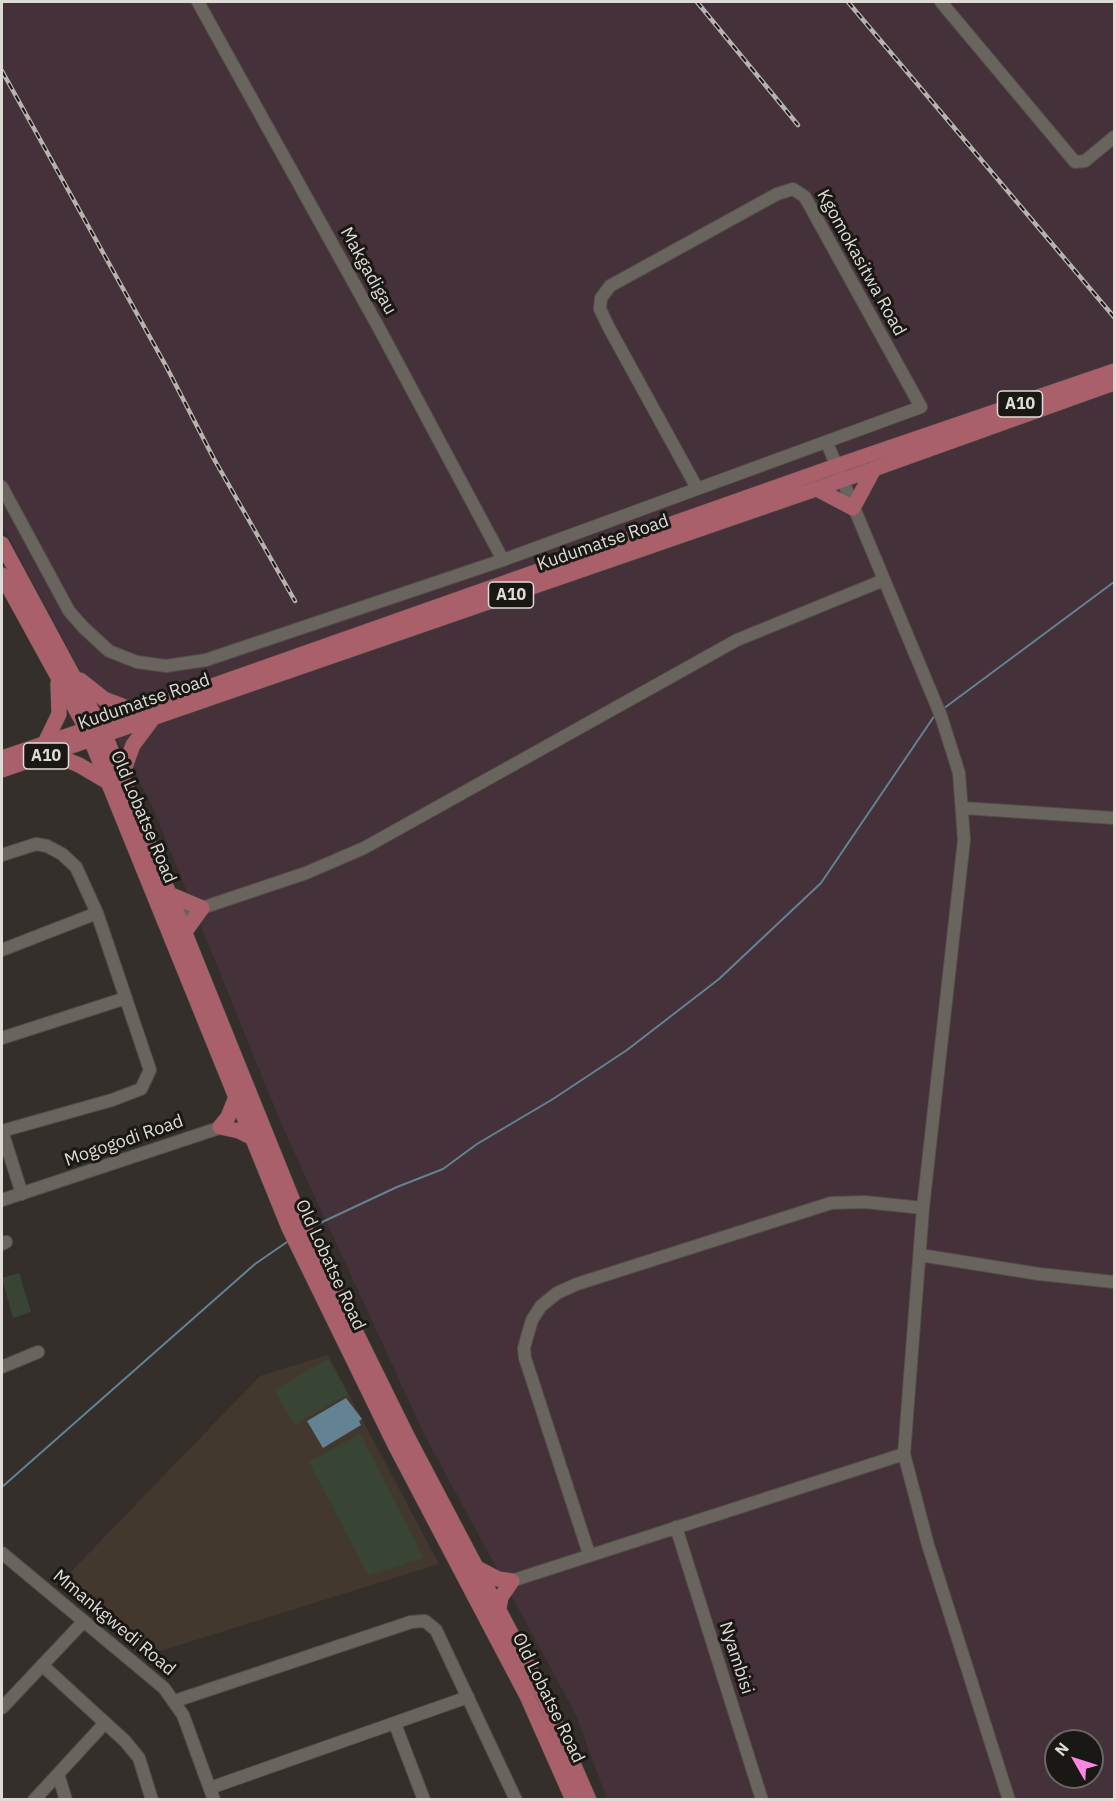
<!DOCTYPE html>
<style>
body{margin:0}
#map{position:relative;width:1116px;height:1801px;overflow:hidden;background:#342f2a;font-family:"IBM Plex Sans",sans-serif}
canvas{display:block}
.frame{position:absolute;inset:0;border:3px solid #dedbd7;pointer-events:none}
.north{position:absolute;left:1044px;top:1729px;width:60px;height:60px;box-sizing:border-box;background:#1a1815;border:2px solid #686663;border-radius:50%;rotate:309deg;font-size:16px;font-weight:700;line-height:24px;text-align:center;color:#dedbd7}
.north::after{content:'';display:block;margin:auto;width:21px;height:27px;background:#fd86e3;clip-path:polygon(50% 0,100% 100%,50% 72%,0 100%)}
</style>
<div id="map">
<canvas width="1116" height="1801"></canvas>
<div class="frame"></div>
<div class="north">N</div>
</div>
<script>
const ctx = document.querySelector('canvas').getContext('2d');
ctx.lineJoin = 'round';
function fill(path, color) { ctx.fillStyle = color; ctx.fill(path, 'evenodd'); }
const toPath = rows => new Path2D(rows.map(r => 'M' + r).join(''));
function strokePath(path, color, width, dash) { ctx.strokeStyle = color; ctx.lineWidth = width; ctx.lineCap = dash ? 'butt' : 'round'; ctx.setLineDash(dash || []); ctx.stroke(path); }
function label(font, color, halo, rows, align = 'center') {
  ctx.font = font + ' "IBM Plex Sans",sans-serif'; ctx.lineWidth = 6; ctx.setLineDash([]); ctx.textBaseline = 'middle'; ctx.strokeStyle = halo; ctx.fillStyle = color; for (const [text, x, y, turn = 0] of rows) {
    ctx.save(); ctx.translate(x, y); ctx.rotate((+turn || 0) * Math.PI / 180); ctx.textAlign = isNaN(turn) ? turn : align; if (halo) ctx.strokeText(text, 0, 0); ctx.fillText(text, 0, 0); ctx.restore();
  }
}
const built = toPath([
 [328,1355,439,1564,151,1654,61,1582,260,1376]
]);
const industrial = toPath([
 [2,2,1114,2,1114,1799,607,1799,575,1713,425,1436,283,1128,150,801,2,525],
 [1056,1741,1092,1741,1092,1777,1056,1777]
]);
const green = toPath([
 [19,1273,31,1312,13,1318,2,1278],
 [328,1359,348,1394,294,1425,274,1390],
 [360,1434,424,1558,368,1575,309,1462]
]);
const water = toPath([
 [346,1398,362,1419,359,1421,361,1425,323,1448,307,1421]
]);
const stream = toPath([
 [943,709,1114,582],
 [318,1224,397,1187,443,1169,477,1144,553,1099,627,1050,719,979,821,883,935,715],
 [2,1487,255,1264,287,1242]
]);
const minor = toPath([
 [198,2,380,330,503,560],
 [941,2,1075,162,1085,161,1114,137],
 [827,443,941,716,959,773,964,840,923,1208,904,1454,928,1545,1009,1800],
 [2,487,69,611,83,627,109,651,137,662,166,666,206,660,503,560,921,407,805,197,793,189,777,194,610,286,601,298,600,309,608,326,697,488],
 [963,808,1114,818],
 [2,855,36,844,47,846,62,854,76,867,97,913,150,1070,141,1089,112,1100,2,1131],
 [172,918,306,873,364,848,737,640,884,580],
 [2,950,97,913],
 [2,1038,126,998],
 [2,1131,22,1194],
 [2,1200,228,1125],
 [2,1244,6,1242],
 [920,1255,1039,1274,1114,1282],
 [2,1367,38,1352],
 [676,1527,762,1800],
 [2,1553,164,1688,183,1715,214,1800],
 [589,1554,525,1358,524,1348,527,1337,532,1320,541,1306,557,1293,577,1284,831,1203,865,1202,923,1208],
 [505,1583,904,1454],
 [42,1665,125,1741,139,1758,152,1800],
 [175,1701,411,1622,425,1621,436,1630,516,1800],
 [2,1708,84,1621],
 [395,1724,424,1800],
 [58,1774,66,1800],
 [210,1788,468,1697],
 [34,1800,105,1723]
]);
const major = toPath([
 [817,489,853,508,874,469],
 [2,544,105,735,301,1221,408,1438,542,1692,589,1800],
 [2,575,87,730,289,1228,395,1445,527,1696,573,1800],
 [80,680,104,699,138,712],
 [45,743,59,714,58,683],
 [52,754,79,765,108,782],
 [2,758,138,712,836,466,1114,371],
 [2,770,874,469,1114,383],
 [122,775,133,745,151,721],
 [169,894,202,908,184,933],
 [236,1097,228,1117,220,1127,239,1131,253,1138],
 [479,1569,498,1579,512,1581,501,1597,499,1608]
]);
const rail = toPath([
 [697,2,798,125],
 [848,2,1114,317],
 [2,71,166,366,214,459,295,601]
]);
const shields = [
 [1020,404,45],
 [511,595,45],
 [46,756,45]
];
const shieldNames = [
 ["A10",1020,404],
 ["A10",511,595],
 ["A10",46,756]
];
const streetNames = [
 ["Kgomokasitwa Road",861,263,61],
 ["Makgadigau",368,271,61],
 ["Kudumatse Road",603,543,-19],
 ["Kudumatse Road",144,702,-19],
 ["Old Lobatse Road",143,817,67],
 ["Mogogodi Road",124,1141,-19],
 ["Old Lobatse Road",330,1265,65],
 ["Mmankgwedi Road",114,1623,40],
 ["Nyambisi",736,1658,72],
 ["Old Lobatse Road",548,1698,64]
];
fill(built, '#42382e');
fill(industrial, '#443139');
fill(green, '#394534');
fill(water, '#638394');
strokePath(stream, '#638394', 2);
strokePath(minor, '#524e49', 14);
strokePath(major, '#524e49', 16);
strokePath(minor, '#6a645e', 12);
strokePath(major, '#aa606b', 15);
strokePath(rail, '#b7b3af', 4.5);
strokePath(rail, '#1a1815', 2, [7]);
for (const [x, y, w] of shields) { const box = new Path2D(); box.roundRect(x - w / 2, y - 13, w, 26, 4.5); ctx.fillStyle = '#1a1815'; ctx.fill(box); strokePath(box, '#dedbd7', 1.5); }
label('bold 16px', '#dedbd7', null, shieldNames);
label('18px', '#dedbd7', '#1a1815', streetNames);
</script>
